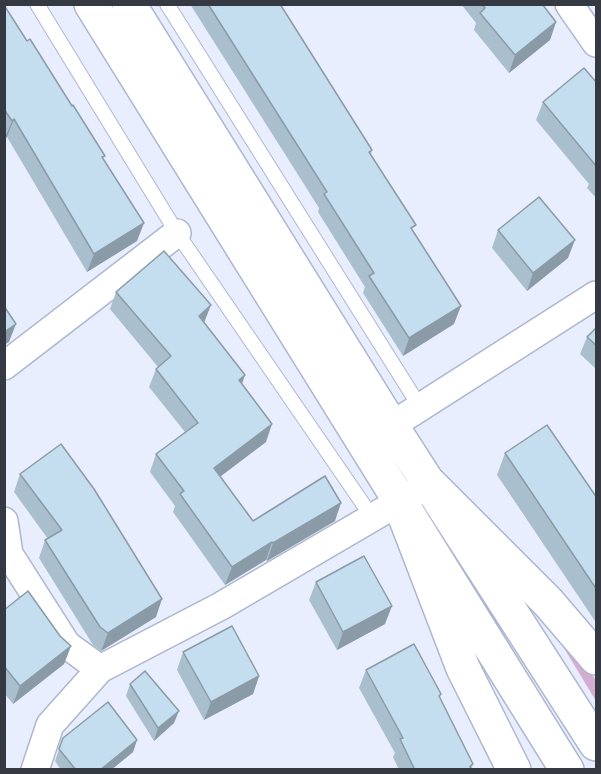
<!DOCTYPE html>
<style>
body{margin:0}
#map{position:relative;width:601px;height:774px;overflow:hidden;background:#e8eefd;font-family:"Nunito Sans",sans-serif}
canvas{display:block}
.frame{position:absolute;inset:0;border:6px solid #353942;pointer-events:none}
</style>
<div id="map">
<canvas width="601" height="774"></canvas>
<div class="frame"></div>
</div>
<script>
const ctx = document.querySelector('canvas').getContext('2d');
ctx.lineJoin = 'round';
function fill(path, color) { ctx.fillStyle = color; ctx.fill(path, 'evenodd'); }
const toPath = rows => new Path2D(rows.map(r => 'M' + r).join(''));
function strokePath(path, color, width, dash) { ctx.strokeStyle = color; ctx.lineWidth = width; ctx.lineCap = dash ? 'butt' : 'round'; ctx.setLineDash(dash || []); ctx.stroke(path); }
const green = toPath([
 [541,610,596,680,596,701]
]);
const service = toPath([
 [37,4,177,233,372,517],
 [167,4,420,407]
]);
const minor = toPath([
 [569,4,596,43],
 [4,366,177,233],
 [375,436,596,295],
 [4,521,9,554,67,645,100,669],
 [35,770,50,725,100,669,221,606,416,492]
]);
const secondary = toPath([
 [91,4,567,770],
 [129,4,391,425,596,744]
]);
const trunk = toPath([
 [430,484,548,602,596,658],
 [399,501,463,668,514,770]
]);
const wall = toPath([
 [190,4,280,4,372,150,371,154,413,232,454,324,403,356,363,293,365,287,318,212,319,208],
 [461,4,542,4,556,22,550,40,509,73,474,30,476,23],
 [4,5,103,159,137,241,87,272,7,137,5,138,4,137],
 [597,83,597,199,587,188,589,184,536,120,543,102],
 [498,230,568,258,527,291,492,248],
 [116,292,204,323,242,384,266,442,220,476,253,521,335,521,267,561,266,560,225,585,173,512,175,506,150,472,156,454,185,432,149,387,156,369,158,367,110,309],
 [597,327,597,370,580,354,587,337],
 [505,453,597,498,597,624,497,475],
 [20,474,156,617,101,651,93,645,39,558,45,540,48,539,14,492],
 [316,582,385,624,337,650,309,600],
 [4,610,60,636,71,646,64,664,13,704,4,693],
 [183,652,259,676,253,694,204,720,177,670],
 [366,670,441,694,440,698,473,764,471,770,399,770,393,757,395,753,359,688],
 [130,684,174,723,154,741,126,696],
 [63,738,137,740,133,752,111,770,61,770,55,761]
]);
const shadedWall = toPath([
 [556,22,550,40,509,73,515,55],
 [14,119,7,137,5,138,12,121],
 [144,223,137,241,87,272,94,254],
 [575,240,568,258,527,291,533,273],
 [211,305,204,323,199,316],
 [461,306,454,324,403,356,409,338],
 [16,324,9,342,4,345,4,332],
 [245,375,239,393,239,380],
 [272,424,266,442,208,486,214,468],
 [341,503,335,521,267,561,273,543],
 [272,542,266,560,225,585,232,567],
 [162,599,156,617,101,651,108,633],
 [392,606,385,624,337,650,343,632],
 [71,646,64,664,13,704,20,686],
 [259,676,253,694,204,720,211,702],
 [179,711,174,723,154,741,158,728],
 [137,740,133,752,111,770,100,770]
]);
const building = toPath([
 [208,4,280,4,372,150,369,152,416,225,411,228,461,306,409,338,369,276,374,273,324,194,327,192,208,4],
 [482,4,542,4,556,22,515,55,480,13,485,8,482,4],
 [4,5,27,41,30,39,72,106,73,105,105,156,102,157,144,223,94,254,14,119,12,121,4,109,4,5],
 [584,68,597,83,597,167,543,102,584,68],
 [539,197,575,240,533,273,498,230,539,197],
 [164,251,211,305,199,316,245,375,239,380,272,424,214,468,253,521,325,476,341,503,273,543,272,542,232,567,180,494,184,491,156,454,198,423,156,369,171,356,116,292,164,251],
 [4,306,16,324,4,332,4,306],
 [597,327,597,346,587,337,597,327],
 [547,425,597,498,597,590,505,453,547,425],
 [61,444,94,489,162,599,108,633,100,627,45,540,62,530,20,474,61,444],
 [364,556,392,606,343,632,316,582,364,556],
 [28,591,60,636,71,646,20,686,4,666,4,610,28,591],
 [232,626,259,676,211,702,183,652,232,626],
 [414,644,441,694,439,696,473,764,470,766,471,770,415,770,400,739,403,738,366,670,414,644],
 [145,671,179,711,158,728,130,684,145,671],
 [108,702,137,740,100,770,76,770,59,749,63,738,108,702]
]);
fill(green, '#d4add0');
strokePath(service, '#acb6ce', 16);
strokePath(minor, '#acb6ce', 30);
strokePath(secondary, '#acb6ce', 36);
strokePath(trunk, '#acb6ce', 36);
strokePath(service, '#fff', 14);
strokePath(minor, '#fff', 27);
strokePath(secondary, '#fff', 33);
strokePath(trunk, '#fff', 33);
fill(wall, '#a9bfce');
fill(shadedWall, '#8a9ba7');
fill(building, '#c5deef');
strokePath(building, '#8a9ba7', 1.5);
</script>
